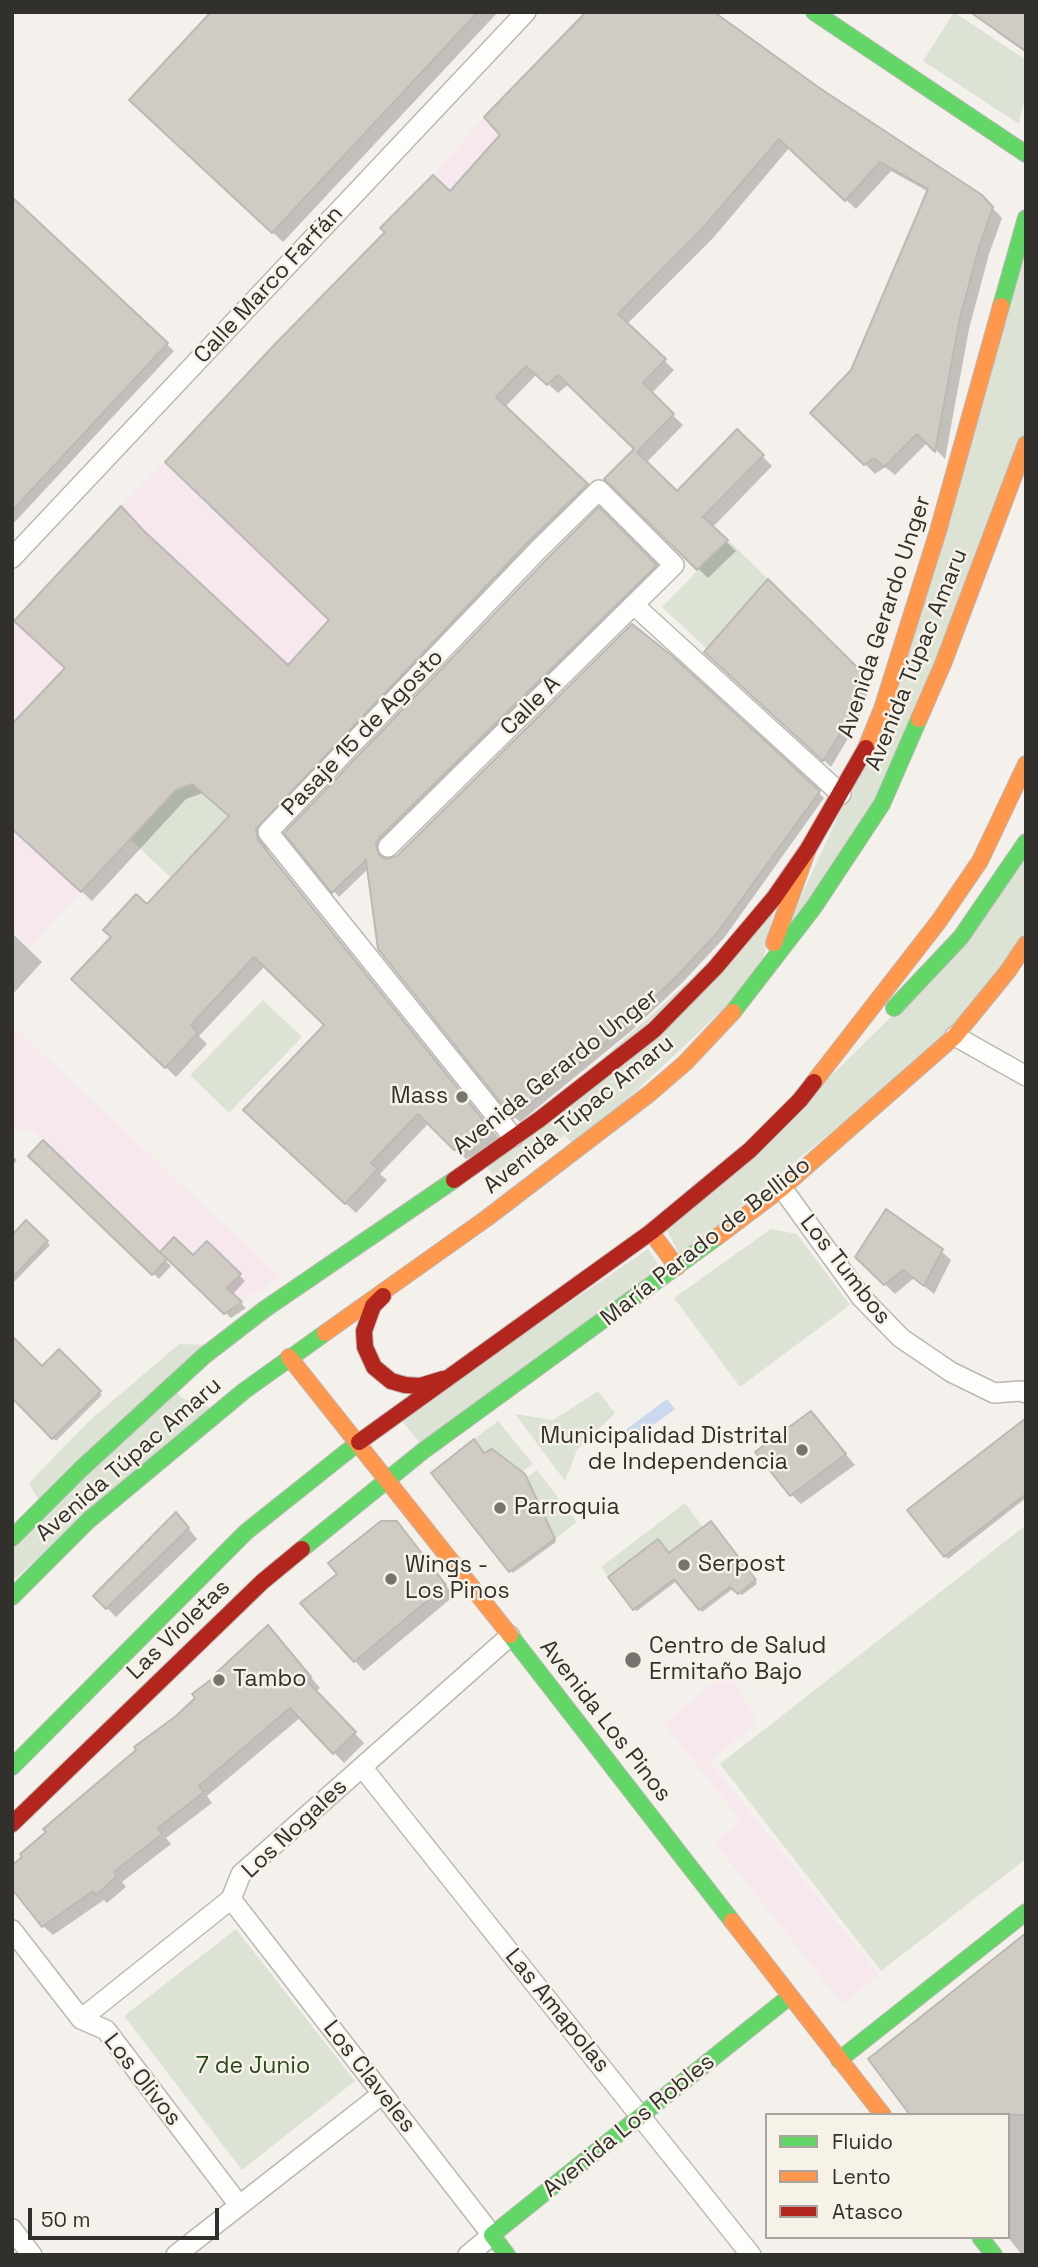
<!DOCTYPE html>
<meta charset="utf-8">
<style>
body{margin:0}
#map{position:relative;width:1038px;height:2267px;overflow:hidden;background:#f4f1ec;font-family:"Space Grotesk",sans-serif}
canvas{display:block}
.frame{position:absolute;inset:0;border:14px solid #32302c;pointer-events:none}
.legend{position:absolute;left:765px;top:2113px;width:245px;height:126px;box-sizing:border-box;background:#f7f2e8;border:2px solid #a8a49d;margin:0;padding:9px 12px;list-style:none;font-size:21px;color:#32302c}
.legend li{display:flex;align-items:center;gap:14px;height:35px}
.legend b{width:35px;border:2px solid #a8a49d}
.scale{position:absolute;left:28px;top:2208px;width:191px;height:32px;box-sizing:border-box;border:4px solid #32302c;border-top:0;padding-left:9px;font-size:21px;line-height:24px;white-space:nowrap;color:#32302c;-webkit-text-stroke:5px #f7f2e8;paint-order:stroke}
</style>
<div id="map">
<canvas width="1038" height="2267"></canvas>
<div class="frame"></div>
<ul class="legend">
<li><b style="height:9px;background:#63d668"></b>Fluido</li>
<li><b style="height:9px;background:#ff974d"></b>Lento</li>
<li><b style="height:9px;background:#b3261e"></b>Atasco</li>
</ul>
<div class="scale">50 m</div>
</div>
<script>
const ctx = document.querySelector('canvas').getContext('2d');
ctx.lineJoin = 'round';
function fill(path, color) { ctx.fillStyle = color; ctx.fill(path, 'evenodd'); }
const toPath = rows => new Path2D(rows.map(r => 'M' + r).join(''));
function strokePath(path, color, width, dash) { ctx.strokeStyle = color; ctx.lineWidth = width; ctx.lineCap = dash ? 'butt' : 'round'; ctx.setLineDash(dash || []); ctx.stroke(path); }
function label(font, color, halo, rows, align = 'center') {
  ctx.font = font + ' "Space Grotesk",sans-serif'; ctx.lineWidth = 5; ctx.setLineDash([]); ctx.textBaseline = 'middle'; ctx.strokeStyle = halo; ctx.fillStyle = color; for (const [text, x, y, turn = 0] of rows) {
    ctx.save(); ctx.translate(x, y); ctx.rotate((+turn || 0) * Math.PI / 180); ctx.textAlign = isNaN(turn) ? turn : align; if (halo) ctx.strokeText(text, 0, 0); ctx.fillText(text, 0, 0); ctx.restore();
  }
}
const industrial = toPath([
 [484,117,500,135,466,173,520,260,433,175],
 [165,462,329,620,288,665,143,530,121,506],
 [14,621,65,668,12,724,12,623],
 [12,829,81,892,30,947,12,931],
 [12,1025,279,1276,224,1314,34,1131,12,1129],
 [728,1671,757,1723,710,1761,879,1975,842,2004,715,1843,741,1821,664,1724]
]);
const green = toPath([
 [954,12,1026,60,1026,92,1019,124,923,61],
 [1026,233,1026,430,879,802,778,946,865,758],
 [728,540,768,579,707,649,662,607],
 [186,779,229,816,171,878,130,839],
 [1026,851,1026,935,952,1033,680,1256,665,1226,754,1152,910,998],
 [775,904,760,975,575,1148,565,1135,498,1182,485,1164],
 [263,1000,302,1037,229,1113,190,1075],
 [771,1229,797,1234,850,1305,740,1387,674,1298],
 [648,1249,660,1267,423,1447,400,1418],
 [179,1344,213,1345,41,1504,29,1483,90,1420],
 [173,1388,182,1398,211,1408,12,1581,12,1546],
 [598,1391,615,1413,577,1450,565,1481,515,1414,553,1420],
 [498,1421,533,1464,522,1472,493,1449,484,1453,474,1439],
 [537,1470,577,1522,555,1539,526,1478],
 [685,1503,703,1527,669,1553,658,1539,608,1577,601,1567],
 [1026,1525,1026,1859,881,1971,720,1764],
 [236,1929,355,2081,242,2170,124,2016]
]);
const water = toPath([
 [667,1399,675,1409,628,1444,620,1434]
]);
const shadow = toPath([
 [213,12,498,12,283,242,142,110],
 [1026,12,1026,53,998,33,985,21],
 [820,90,981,196,1002,218,989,254,969,329,945,459,928,442,895,475,885,467,875,474,813,413,853,371,929,192,891,171,856,209,790,147,714,237,627,324,674,370,651,394,683,425,646,463,677,493,737,431,772,466,712,528,736,551,708,578,606,479,636,449,569,384,558,393,537,374,504,408,596,495,266,838,268,851,502,1142,466,1159,429,1123,380,1174,387,1180,356,1213,256,1119,326,1025,265,966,199,1036,207,1044,176,1077,74,979,147,907,230,817,203,793,186,799,92,901,12,827,67,668,147,536,288,668,332,621,450,193],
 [12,200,174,351,12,525],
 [599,510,661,572,381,851,383,860,819,793,824,798,724,938,683,982,631,1031,520,1122,514,1116,369,868,339,897,334,891],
 [768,582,871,683,857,723,831,767,713,659],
 [12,933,42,962,12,995],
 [43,1143,171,1266,159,1279,31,1156],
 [12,1155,17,1160,12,1166],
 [26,1223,50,1245,12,1284,12,1237],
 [207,1243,245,1281,232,1295,246,1308,231,1318,162,1252,193,1258],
 [941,1251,951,1260,934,1294,914,1278,895,1294,857,1257],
 [59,1351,102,1395,56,1441,12,1396],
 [811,1413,855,1465,801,1504,792,1495],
 [1026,1427,1026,1498,948,1559,910,1511],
 [485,1455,527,1479,556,1542,513,1573,510,1570],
 [185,1524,197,1539,116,1617,95,1596],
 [714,1526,757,1584,742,1595,734,1588,702,1612,678,1580,637,1611,634,1609,669,1555],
 [406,1533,454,1596,364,1671,355,1661],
 [268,1627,320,1688,315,1692,364,1743,344,1763,301,1717,207,1796,212,1803,166,1838,171,1844,122,1882,126,1887,107,1903,104,1900,53,1935,43,1926,177,1718],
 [1026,1936,1026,2255,1022,2255,1008,2237,1008,2115]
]);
const building = toPath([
 [211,12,478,12,272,233,129,100,211,12],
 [586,12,714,12,821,89,982,195,993,207,980,244,960,318,935,452,917,434,884,467,874,458,864,465,810,413,851,370,928,189,880,162,845,201,779,139,704,227,618,314,666,359,643,383,674,414,637,452,677,491,737,429,764,455,703,517,728,540,697,570,604,479,634,449,558,375,547,385,526,366,496,397,588,484,528,542,256,829,258,840,493,1132,483,1139,454,1150,418,1114,371,1163,378,1169,345,1204,243,1110,324,1025,254,957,191,1025,198,1033,165,1068,71,979,111,937,103,930,136,894,147,904,229,816,192,784,176,790,81,892,12,829,12,724,65,668,14,621,121,506,143,530,288,665,329,620,165,462,277,342,385,232,380,228,433,175,450,191,500,135,484,117,586,12],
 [970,12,1026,12,1026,51,970,12],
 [12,197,168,343,12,511,12,197],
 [599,507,657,565,379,838,376,844,379,855,385,859,397,856,632,624,671,655,820,791,718,932,677,976,626,1025,513,1118,378,949,366,860,332,893,284,833,546,560,599,507],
 [768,579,865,675,851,716,823,761,704,652,768,579],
 [43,1140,167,1259,152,1275,28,1156,43,1140],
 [886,1209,943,1249,924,1286,903,1270,884,1285,855,1257,886,1209],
 [26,1220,48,1241,12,1278,12,1235,26,1220],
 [174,1237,193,1255,207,1241,241,1274,227,1288,242,1302,224,1314,160,1252,174,1237],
 [12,1336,42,1366,59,1349,101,1391,52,1439,12,1398,12,1336],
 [811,1411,846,1454,790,1496,755,1452,811,1411],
 [1026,1418,1026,1494,944,1557,907,1510,1026,1418],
 [474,1439,484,1453,492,1449,525,1474,555,1539,509,1572,431,1473,474,1439],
 [176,1512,189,1528,106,1609,93,1596,176,1512],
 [381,1521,397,1521,446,1585,354,1662,300,1603,337,1574,328,1563,381,1521],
 [711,1521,756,1580,738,1594,730,1587,699,1610,674,1579,633,1610,608,1577,658,1539,669,1553,711,1521],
 [268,1625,311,1677,307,1681,356,1732,333,1754,290,1708,199,1786,204,1792,158,1828,162,1834,114,1872,117,1876,96,1895,93,1891,42,1927,12,1889,12,1865,22,1857,20,1854,46,1832,43,1829,136,1750,134,1747,176,1716,195,1698,192,1694,217,1675,216,1673,268,1625],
 [1026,1933,1026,2115,910,2115,868,2059,1026,1933]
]);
const street = toPath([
 [12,558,526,12],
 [634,605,841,794],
 [388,847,674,565,599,490,537,551,268,832,513,1137],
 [955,1036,1026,1076],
 [782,1188,861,1297,901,1338,951,1372,994,1393,1021,1391,1026,1393],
 [362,1767,751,2255],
 [231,1899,492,2235,468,2255],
 [12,1930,81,2019,106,2030,239,2205],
 [81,2019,231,1899,241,1874,510,1636],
 [12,2229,32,2255],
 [176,2255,382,2094]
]);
const fast = toPath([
 [814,12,1026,154],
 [1001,306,1026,218],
 [894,1008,961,937,1026,842],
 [733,1012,814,907,882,804,919,719],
 [12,1538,81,1469,204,1356,265,1309,454,1180],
 [302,1549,423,1451,717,1237],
 [12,1597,89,1520,244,1391,325,1333],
 [510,1635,732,1921],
 [12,1767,246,1532,359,1442],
 [839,2060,1026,1912],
 [980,2237,994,2255],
 [507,2255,492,2235,789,1997]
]);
const slow = toPath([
 [919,719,943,664,1026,444],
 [866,748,882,709,938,531,1001,306],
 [774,943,808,849],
 [814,1082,939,921,980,861,1026,764],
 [651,1232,677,1267],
 [717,1237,782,1188,955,1036,1008,971,1026,944],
 [325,1333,487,1218,649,1094,685,1063,733,1012],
 [289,1357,510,1635],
 [732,1921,883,2115]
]);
const jam = toPath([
 [454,1180,540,1119,654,1030,715,968,774,898,808,849,866,748],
 [383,1296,373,1306,364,1331,365,1347,374,1367,391,1381,405,1385,420,1386,443,1379],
 [359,1442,651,1232,750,1150,800,1100,814,1082],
 [12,1824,262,1582,302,1549]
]);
const markers = [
 [462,1097,7,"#76746f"],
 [802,1450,7,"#76746f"],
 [500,1508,7,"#76746f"],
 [684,1565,7,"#76746f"],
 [391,1579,7,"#76746f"],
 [633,1660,9,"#76746f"],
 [219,1680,7,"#76746f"]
];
const streetNames = [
 ["Calle Marco Farfán",269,285,-47],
 ["Avenida Gerardo Unger",885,617,-72],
 ["Avenida Túpac Amaru",917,660,-68],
 ["Calle A",531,706,-45],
 ["Pasaje 15 de Agosto",363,733,-46],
 ["Avenida Gerardo Unger",556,1072,-38],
 ["Avenida Túpac Amaru",579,1115,-39],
 ["María Parado de Bellido",706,1242,-38],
 ["Los Tumbos",845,1270,52],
 ["Avenida Túpac Amaru",129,1460,-41],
 ["Las Violetas",179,1630,-44],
 ["Avenida Los Pinos",605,1721,52],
 ["Los Nogales",295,1829,-43],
 ["Las Amapolas",557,2011,51],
 ["Los Claveles",369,2077,52],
 ["Los Olivos",142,2080,52],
 ["Avenida Los Robles",629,2126,-39]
];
const poiNames = [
 ["Mass",448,1097,"right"],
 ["Municipalidad Distrital",788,1437,"right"],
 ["de Independencia",788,1463,"right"],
 ["Parroquia",514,1508],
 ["Serpost",698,1565],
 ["Wings -",405,1566],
 ["Los Pinos",405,1592],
 ["Centro de Salud",649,1647],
 ["Ermitaño Bajo",649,1673],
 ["Tambo",233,1680]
];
const parkNames = [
 ["7 de Junio",253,2067]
];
fill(industrial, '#f6e8ed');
fill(green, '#dce3d5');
fill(water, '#cbd8ed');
fill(shadow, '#0003');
fill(building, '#d1ccc3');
strokePath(building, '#bbb9b5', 2);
strokePath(street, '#bbb8b4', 22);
strokePath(fast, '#bbb8b4', 18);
strokePath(slow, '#bbb8b4', 18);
strokePath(jam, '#bbb8b4', 18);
strokePath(street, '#fdfdfc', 19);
strokePath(fast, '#63d668', 16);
strokePath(slow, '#ff974d', 16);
strokePath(jam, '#b3261e', 16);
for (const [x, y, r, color] of markers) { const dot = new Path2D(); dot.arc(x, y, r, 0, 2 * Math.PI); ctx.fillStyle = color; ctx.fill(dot); strokePath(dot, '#f7f2e8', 2.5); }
label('23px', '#32302c', '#f7f2e8', streetNames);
label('23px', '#32302c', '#f7f2e8', poiNames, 'left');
label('23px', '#29491c', '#f7f2e8', parkNames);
</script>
